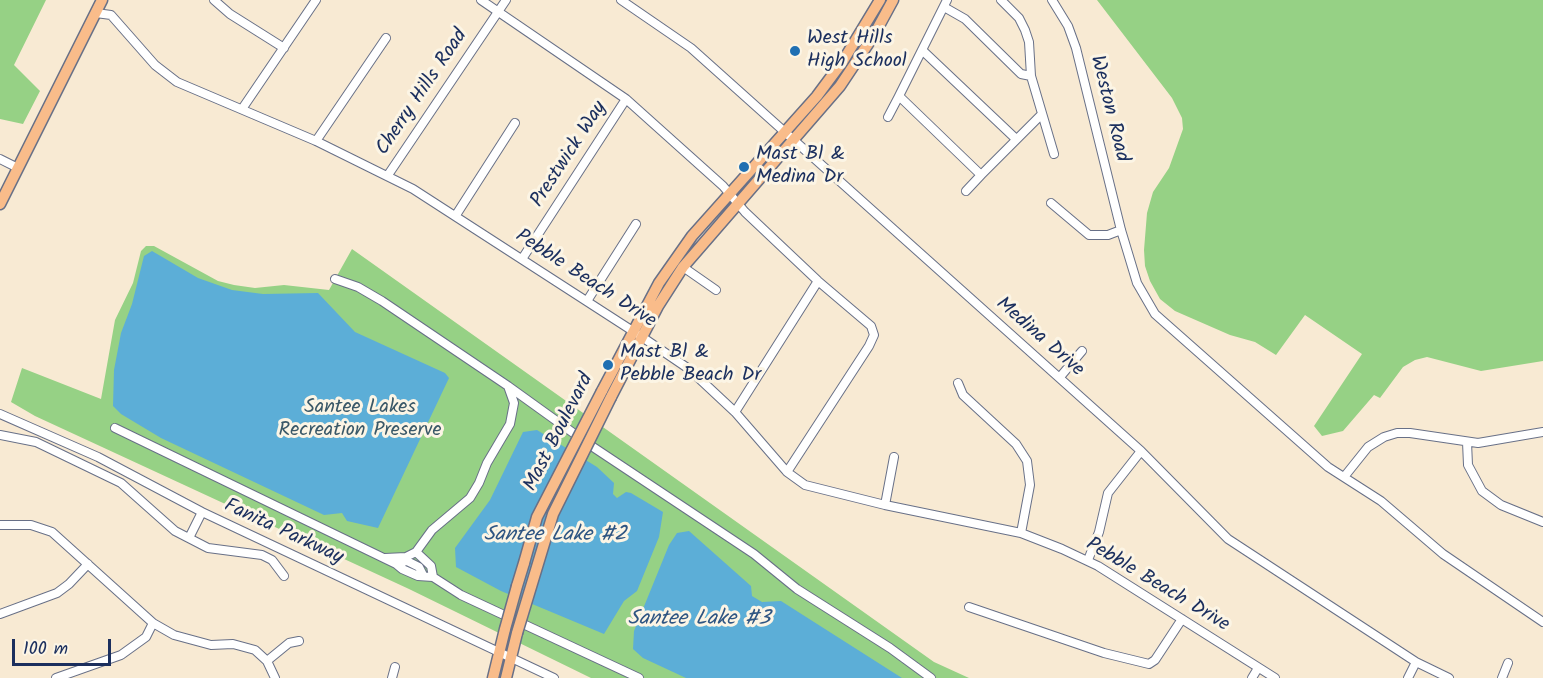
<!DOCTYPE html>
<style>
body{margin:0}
#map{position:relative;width:1543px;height:678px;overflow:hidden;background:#f8ead3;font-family:Kalam,sans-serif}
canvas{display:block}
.scale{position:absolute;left:12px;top:639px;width:99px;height:27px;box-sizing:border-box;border:3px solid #1b2f5e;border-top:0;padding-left:8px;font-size:18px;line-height:21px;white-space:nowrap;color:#1b2f5e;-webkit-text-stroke:4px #fcf5e5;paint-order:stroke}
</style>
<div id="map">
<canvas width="1543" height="678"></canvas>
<div class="scale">100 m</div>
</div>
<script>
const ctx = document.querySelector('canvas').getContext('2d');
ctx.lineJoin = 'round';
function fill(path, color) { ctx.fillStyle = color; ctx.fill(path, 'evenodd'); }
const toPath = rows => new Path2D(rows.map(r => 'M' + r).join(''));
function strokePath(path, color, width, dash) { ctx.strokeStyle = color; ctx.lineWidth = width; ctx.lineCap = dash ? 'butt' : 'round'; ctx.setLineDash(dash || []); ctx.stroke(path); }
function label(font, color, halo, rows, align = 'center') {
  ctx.font = font + ' Kalam,sans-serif'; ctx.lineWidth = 6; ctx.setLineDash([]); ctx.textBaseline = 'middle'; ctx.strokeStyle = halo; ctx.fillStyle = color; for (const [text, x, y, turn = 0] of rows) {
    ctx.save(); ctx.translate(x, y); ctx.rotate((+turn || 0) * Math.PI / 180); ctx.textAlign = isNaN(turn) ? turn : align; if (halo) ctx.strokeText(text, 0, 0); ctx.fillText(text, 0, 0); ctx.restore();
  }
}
const green = toPath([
 [0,0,46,0,14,65,40,91,23,124,0,119],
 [1097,0,1543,0,1543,361,1481,371,1427,357,1415,360,1403,367,1380,398,1374,395,1343,431,1322,436,1314,426,1362,354,1305,315,1276,355,1255,342,1230,335,1175,311,1160,299,1150,281,1145,266,1144,250,1147,213,1153,192,1169,168,1183,129,1182,118,1172,98],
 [146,246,154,246,218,281,234,285,255,288,284,285,329,290,352,249,934,662,969,678,591,678,409,589,35,416,11,402,22,368,101,399,115,320,133,283,141,251]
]);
const water = toPath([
 [152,251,198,278,232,290,263,294,318,293,355,332,445,373,449,378,378,528,347,521,342,513,324,515,161,438,121,414,113,406,114,370,121,333,132,304,144,256],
 [537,430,597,467,614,483,613,494,617,498,626,492,631,493,663,512,659,537,637,591,624,601,604,634,501,591,456,567,455,548,490,500,523,432],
 [689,531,751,586,752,596,762,602,781,601,902,678,686,678,643,658,633,649,634,631,669,545,677,533]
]);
const minor = toPath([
 [214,0,230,14,284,48],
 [481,0,626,99,723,186,745,212,818,281,871,326,874,335,869,346,787,472],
 [621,0,691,48,1141,451,1228,539,1416,662,1449,678],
 [947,0,899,96,981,175,1041,115],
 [1001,0,1019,18,1025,30,1029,42,1031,76,1054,154],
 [1052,0,1068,26,1076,48,1121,230,1137,283,1155,314,1328,467,1381,501,1443,554,1543,622],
 [944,7,965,19,1021,74,1031,76],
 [96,13,111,15,155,65,177,82,316,141,413,189,642,337,689,369,735,412,787,472,805,485,885,505,1021,533,1062,549,1098,566,1275,678],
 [922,50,1016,139],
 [242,109,316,0],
 [888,117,899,96],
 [316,141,386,38],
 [0,159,18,168],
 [388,175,506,0],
 [966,191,981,175],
 [1051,203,1089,235,1108,235,1121,230],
 [456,215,515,123],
 [522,259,626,99],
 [683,267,716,290],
 [335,279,358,287,382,301,508,386,514,403,510,424,487,463,479,483,470,498,432,530,416,552,431,566,433,577],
 [587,301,636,224],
 [1060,377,1082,351],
 [958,383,963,395,1016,444,1027,461,1030,485,1021,533],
 [508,386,590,445,754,554,797,589,890,648,931,678],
 [735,412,818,281],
 [0,414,98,457,202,512,554,678],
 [115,428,396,564,402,569,418,576,433,577,461,595,639,678],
 [0,435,36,442,121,483,175,531,208,548,262,555,272,560,284,576],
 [1467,442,1468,465,1482,491,1501,505,1543,522],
 [1344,477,1368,447,1384,437,1397,433,1410,433,1478,443,1543,432],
 [885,505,894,457],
 [0,525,31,525,52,532,153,623,174,635,211,645,233,644,255,650,267,661,275,678],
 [189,538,202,512],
 [385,558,406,557,416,552],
 [1088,560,1099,532,1108,493,1141,451],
 [400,563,407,561,419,567,423,575],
 [969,607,1104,653,1149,664,1155,660,1182,619],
 [0,614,57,593,69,584,88,564],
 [267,661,289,643,299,641],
 [56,678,121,655,146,637,153,623],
 [392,678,395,667],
 [1252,678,1258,668],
 [1408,678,1416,662],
 [1502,678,1508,663]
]);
const major = toPath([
 [0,204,102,0],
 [602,391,659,283,692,236,817,96,843,61,880,0],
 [611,397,658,306,683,267,840,86,874,35,893,0],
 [517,586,524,563],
 [493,678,505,629],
 [506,678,517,633]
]);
const majorBridge = toPath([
 [524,563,537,517,602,391],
 [505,629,517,586],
 [517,633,553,514,611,397]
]);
const markers = [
 [795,51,6,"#1f6fb2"],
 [744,167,6,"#1f6fb2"],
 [608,365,6,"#1f6fb2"]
];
const poiNames = [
 ["West Hills",807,40],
 ["High School",807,63],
 ["Mast Bl &",756,156],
 ["Medina Dr",756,179],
 ["Mast Bl &",620,354],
 ["Pebble Beach Dr",620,377]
];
const streetNames = [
 ["Cherry Hills Road",423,93,-56],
 ["Weston Road",1108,109,76],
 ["Prestwick Way",570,155,-57],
 ["Pebble Beach Drive",585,280,33],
 ["Medina Drive",1039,338,41],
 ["Mast Boulevard",560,433,-63],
 ["Fanita Parkway",283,533,25],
 ["Pebble Beach Drive",1157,586,31]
];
const parkNames = [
 ["Santee Lakes",360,409],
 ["Recreation Preserve",360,432]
];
const waterNames = [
 ["Santee Lake #2",555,536],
 ["Santee Lake #3",699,620]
];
fill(green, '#96d185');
fill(water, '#5caed7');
strokePath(minor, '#687087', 10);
strokePath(major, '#687087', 13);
strokePath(minor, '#fff', 8);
strokePath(major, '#f9bc8a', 10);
strokePath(majorBridge, '#687087', 13, []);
strokePath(majorBridge, '#f9bc8a', 10);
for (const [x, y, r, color] of markers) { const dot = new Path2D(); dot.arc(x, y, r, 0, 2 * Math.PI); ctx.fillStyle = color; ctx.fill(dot); strokePath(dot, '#fcf5e5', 2); }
label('20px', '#1b2f5e', '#fcf5e5', poiNames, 'left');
label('20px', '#1b2f5e', '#fcf5e5', streetNames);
label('20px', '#3a5868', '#fcf5e5', parkNames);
label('italic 21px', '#2e5582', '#fcf5e5', waterNames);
</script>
